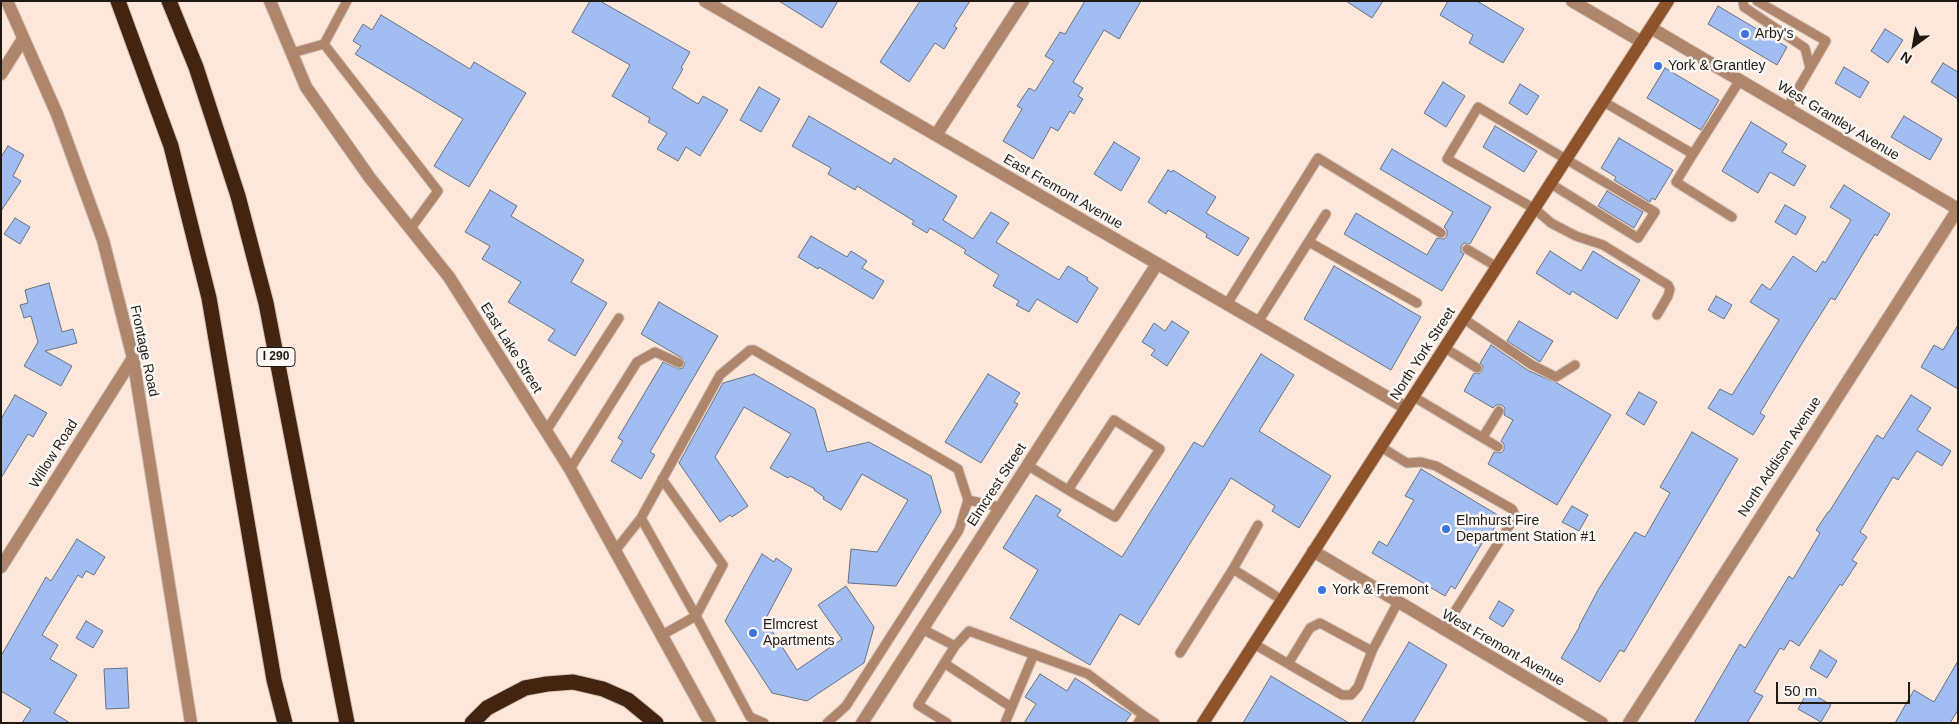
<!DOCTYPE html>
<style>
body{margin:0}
#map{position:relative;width:1959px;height:724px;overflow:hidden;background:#fce7da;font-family:Helvetica,sans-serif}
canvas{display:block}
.frame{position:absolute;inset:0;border:2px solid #201914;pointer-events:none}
.north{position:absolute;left:1889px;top:20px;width:50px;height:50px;-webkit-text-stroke:4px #fcf8f5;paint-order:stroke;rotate:212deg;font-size:14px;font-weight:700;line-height:20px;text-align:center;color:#201914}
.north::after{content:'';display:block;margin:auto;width:18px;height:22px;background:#201914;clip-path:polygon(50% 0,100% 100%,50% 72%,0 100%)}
.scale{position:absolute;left:1776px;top:682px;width:134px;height:22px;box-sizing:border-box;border:2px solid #201914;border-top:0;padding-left:6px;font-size:15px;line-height:18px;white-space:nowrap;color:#201914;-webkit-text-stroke:4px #fcf8f5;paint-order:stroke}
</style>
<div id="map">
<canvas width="1959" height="724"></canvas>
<div class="frame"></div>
<div class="north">N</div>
<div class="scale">50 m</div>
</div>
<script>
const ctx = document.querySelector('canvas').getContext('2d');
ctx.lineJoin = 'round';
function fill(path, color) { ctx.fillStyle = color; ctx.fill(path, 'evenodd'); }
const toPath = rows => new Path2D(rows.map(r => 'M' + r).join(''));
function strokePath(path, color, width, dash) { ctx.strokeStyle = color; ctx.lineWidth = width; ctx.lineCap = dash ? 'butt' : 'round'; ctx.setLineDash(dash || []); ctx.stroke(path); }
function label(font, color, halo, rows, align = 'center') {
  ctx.font = font + ' Helvetica,sans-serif'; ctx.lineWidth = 5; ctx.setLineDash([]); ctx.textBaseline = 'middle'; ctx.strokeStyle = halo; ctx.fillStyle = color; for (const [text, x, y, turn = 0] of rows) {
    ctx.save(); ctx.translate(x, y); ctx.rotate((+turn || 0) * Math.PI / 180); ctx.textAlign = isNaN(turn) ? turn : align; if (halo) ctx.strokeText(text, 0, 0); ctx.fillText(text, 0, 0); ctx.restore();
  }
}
const building = toPath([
 [590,1,600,1,690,52,681,68,683,69,672,88,698,104,703,96,728,110,700,156,686,147,678,161,657,149,667,133,648,122,650,118,612,96,630,65,572,32,590,1],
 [779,1,838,1,822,28,779,1],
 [920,1,970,1,954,26,957,28,944,49,935,43,909,82,880,62,920,1],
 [1085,1,1141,1,1119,39,1104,30,1073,82,1083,88,1078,96,1083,99,1074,114,1070,111,1058,131,1051,127,1033,159,1003,141,1022,109,1017,106,1029,88,1035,91,1054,61,1045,56,1060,32,1065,34,1085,1],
 [1346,1,1383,1,1372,18,1346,1],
 [1448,1,1477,1,1524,29,1503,63,1469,43,1473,35,1440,15,1448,1],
 [1718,6,1787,47,1777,65,1708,24,1718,6],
 [381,15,470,69,474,62,526,93,469,187,434,166,463,119,355,54,361,46,353,41,363,24,372,30,381,15],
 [1885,29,1903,40,1888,63,1871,51,1885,29],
 [1943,63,1958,72,1958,99,1931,82,1943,63],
 [1844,67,1869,82,1860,98,1835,83,1844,67],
 [1665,68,1719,100,1701,130,1647,98,1665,68],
 [1443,82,1465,96,1446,127,1424,113,1443,82],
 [1520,84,1539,96,1527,115,1509,103,1520,84],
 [759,87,780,99,761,132,740,120,759,87],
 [809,116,891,164,894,158,957,196,943,220,973,239,991,212,1009,223,996,242,1059,280,1068,266,1088,278,1087,280,1098,288,1077,323,1037,299,1029,312,1016,305,1019,301,993,286,999,275,964,253,966,250,930,228,927,233,912,224,914,221,857,186,855,190,828,174,831,168,792,146,809,116],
 [1904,116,1942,139,1930,160,1891,137,1904,116],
 [1751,122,1787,144,1782,152,1806,166,1794,186,1770,172,1758,193,1722,171,1751,122],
 [1495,126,1537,151,1524,172,1483,147,1495,126],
 [1619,138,1673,170,1655,200,1652,198,1650,202,1614,180,1616,177,1601,168,1619,138],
 [1114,142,1140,158,1121,191,1094,174,1114,142],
 [8,146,24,155,13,176,21,181,1,211,1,157,8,146],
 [1392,149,1491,207,1470,244,1464,243,1461,246,1461,252,1464,254,1442,291,1344,234,1356,213,1427,255,1437,238,1444,239,1447,236,1447,230,1444,227,1453,212,1380,169,1392,149],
 [1168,170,1172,172,1173,170,1216,197,1206,213,1249,238,1238,256,1206,237,1207,234,1168,210,1166,214,1148,202,1168,170],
 [1844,185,1890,214,1877,236,1875,234,1835,300,1831,298,1806,337,1760,413,1765,416,1753,435,1708,408,1720,389,1732,395,1779,320,1750,302,1762,284,1770,290,1793,256,1816,272,1823,261,1825,263,1851,220,1830,207,1844,185],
 [490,190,517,206,511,216,584,260,571,282,607,303,575,356,548,340,555,330,508,302,521,282,482,259,490,246,465,232,490,190],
 [1607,191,1643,212,1634,228,1598,206,1607,191],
 [1785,205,1806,217,1796,235,1775,222,1785,205],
 [15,218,30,227,20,244,4,234,15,218],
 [811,236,847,257,851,251,867,261,862,268,884,281,873,299,819,267,818,269,798,257,811,236],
 [1550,251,1581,271,1593,251,1640,280,1617,319,1572,291,1570,295,1536,273,1550,251],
 [1334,266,1421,317,1391,370,1304,319,1334,266],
 [49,283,62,332,73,329,77,343,45,351,72,366,61,386,24,366,38,342,31,316,24,318,20,305,28,303,25,290,49,283],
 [1716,296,1732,305,1724,319,1708,310,1716,296],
 [659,302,718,336,650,452,655,455,641,479,611,461,623,441,618,438,663,362,679,369,683,368,685,363,682,358,641,334,659,302],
 [1172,321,1189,332,1167,366,1151,355,1155,350,1142,342,1154,323,1165,331,1172,321],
 [1519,321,1553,341,1540,362,1507,341,1519,321],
 [1958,325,1958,389,1921,367,1934,345,1943,350,1958,325],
 [1491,345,1529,371,1557,383,1611,415,1557,505,1488,464,1494,452,1501,453,1504,450,1504,444,1501,441,1513,420,1504,415,1505,408,1502,405,1496,405,1493,408,1464,391,1474,373,1479,374,1482,371,1483,366,1480,363,1491,345],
 [1261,354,1294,375,1259,431,1331,476,1299,528,1272,511,1275,506,1231,478,1139,625,1120,614,1090,665,1010,618,1038,570,1003,548,1036,495,1061,510,1057,516,1122,557,1194,442,1203,447,1261,354],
 [754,374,815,409,827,452,869,442,931,476,941,512,896,586,848,583,851,549,877,552,908,500,862,474,841,510,823,499,824,497,814,490,815,489,790,476,788,478,770,468,791,434,744,407,715,457,748,506,732,517,730,515,720,522,679,463,723,383,754,374],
 [988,374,1020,393,1014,402,1018,404,981,463,945,442,988,374],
 [1639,392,1657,402,1644,425,1626,414,1639,392],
 [15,395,47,413,33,437,28,434,1,478,1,419,15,395],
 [1911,395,1931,408,1917,430,1951,451,1942,466,1917,451,1898,480,1893,477,1860,532,1867,537,1852,560,1857,563,1842,586,1840,584,1799,646,1790,640,1784,650,1780,648,1754,692,1763,696,1747,723,1694,723,1740,644,1745,648,1789,576,1793,579,1820,533,1816,530,1828,512,1829,512,1877,435,1883,439,1911,395],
 [1692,432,1738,459,1624,652,1620,650,1600,682,1561,658,1580,626,1579,626,1598,590,1635,532,1645,537,1670,493,1660,487,1692,432],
 [1421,469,1501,517,1486,542,1484,540,1455,589,1451,586,1445,596,1372,553,1379,541,1387,546,1414,500,1405,496,1421,469],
 [1572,506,1588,515,1579,531,1562,522,1572,506],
 [77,539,105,557,94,575,86,571,82,578,78,575,42,635,58,645,50,659,77,675,54,713,70,723,22,723,31,709,1,691,1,656,46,577,51,581,77,539],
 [762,554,774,562,776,558,792,569,765,620,797,670,842,639,818,605,846,586,874,627,864,663,807,701,772,693,725,621,762,554],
 [1499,601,1514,610,1503,627,1489,618,1499,601],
 [86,621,103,631,93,648,76,638,86,621],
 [1409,642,1447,665,1413,723,1361,723,1409,642],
 [1820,650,1837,661,1827,678,1810,668,1820,650],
 [1958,661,1958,710,1950,723,1895,723,1914,690,1934,702,1958,661],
 [127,668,129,708,106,709,104,669,127,668],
 [1040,674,1067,691,1075,678,1131,714,1125,723,1024,723,1036,704,1025,697,1040,674],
 [1271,676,1349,723,1243,723,1271,676],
 [1808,691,1831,705,1821,722,1798,709,1808,691]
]);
const service = toPath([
 [1743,1,1744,7,1805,48,1810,68],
 [1757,1,1826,41,1787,108],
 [324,44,347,1],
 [292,53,324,44,438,191,411,228],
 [1604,102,1693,154,1740,80],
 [1693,154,1676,182,1732,217],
 [1551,184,1638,238,1655,212,1478,107,1447,159,1535,209,1551,223,1576,236,1603,245,1668,285,1670,289,1668,296,1657,315],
 [1309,242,1417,303],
 [1467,249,1497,267],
 [1227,304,1318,158,1441,233],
 [1464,319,1532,365,1556,377,1575,365],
 [1258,322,1326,214],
 [1445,348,1477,368],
 [1414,397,1498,447],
 [546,431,619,318],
 [1483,437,1499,411],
 [1381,447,1407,463,1421,462,1436,466,1512,509,1515,515,1513,520,1443,630],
 [1027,465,1068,490,1115,517,1160,449,1114,420,1068,490],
 [570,469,637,362,655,352,679,363],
 [968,500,1000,507],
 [641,518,696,616,750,717,764,723],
 [615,551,641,518,720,375,750,350,754,350,958,469,968,500,959,530,846,706,827,723],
 [1233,569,1258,525],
 [922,629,955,646],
 [662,635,696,616,723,565,662,479],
 [1254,644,1342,695,1351,695,1358,687,1372,651,1398,602],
 [1180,653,1233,569,1282,600],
 [944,663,1011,707],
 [1288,664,1310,628,1320,623,1372,651],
 [947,723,918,705,955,646,969,631,1088,674,1143,715],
 [1005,723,1034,654],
 [1138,723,1143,715,1155,723]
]);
const minor = toPath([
 [270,1,306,87,370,178,449,277,570,469,710,723],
 [705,1,1406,408],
 [1572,1,1642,42],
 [1651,28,1958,209],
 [1,74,23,39],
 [936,135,1023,1],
 [1313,551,1602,723],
 [1,567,133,358],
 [862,723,1157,264],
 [1629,723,1958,209]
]);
const tertiary = toPath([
 [7,1,57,114,103,240,133,358,191,723]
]);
const secondary = toPath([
 [1203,723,1668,1]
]);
const motorway = toPath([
 [118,1,171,146,209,298,274,680,285,723],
 [169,1,196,67,238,196,266,303,347,723],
 [472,723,487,708,525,688,547,684,573,682,603,689,628,700,656,723]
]);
const markers = [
 [1745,34,5,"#3d74e4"],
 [1658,66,5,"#3d74e4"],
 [1446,529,5,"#3d74e4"],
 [1322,590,5,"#3d74e4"],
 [753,633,5,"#3d74e4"]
];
const shields = [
 [276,357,38]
];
const shieldNames = [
 ["I 290",276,357]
];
const poiNames = [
 ["Arby's",1755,34],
 ["York & Grantley",1668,66],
 ["Elmhurst Fire",1456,521],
 ["Department Station #1",1456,537],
 ["York & Fremont",1332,590],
 ["Elmcrest",763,625],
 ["Apartments",763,641]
];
const streetNames = [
 ["West Grantley Avenue",1838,121,31],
 ["East Fremont Avenue",1063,192,30],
 ["East Lake Street",511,348,58],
 ["Frontage Road",144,351,78],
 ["North York Street",1423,354,-57],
 ["Willow Road",54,454,-58],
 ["North Addison Avenue",1780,457,-57],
 ["Elmcrest Street",997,485,-57],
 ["West Fremont Avenue",1503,648,30]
];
fill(building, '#a1bdf1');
strokePath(building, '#687283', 1);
strokePath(service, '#d4c2b6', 11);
strokePath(minor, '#d4c2b6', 14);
strokePath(tertiary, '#d4c2b6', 14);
strokePath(secondary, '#d4c2b6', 14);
strokePath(motorway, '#d4c2b6', 17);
strokePath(service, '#af856c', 9);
strokePath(minor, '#af856c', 12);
strokePath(tertiary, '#af856c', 12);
strokePath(secondary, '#8e532b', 12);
strokePath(motorway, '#432410', 15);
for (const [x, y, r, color] of markers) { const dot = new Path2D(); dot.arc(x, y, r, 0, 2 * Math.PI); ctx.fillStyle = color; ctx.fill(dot); strokePath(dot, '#fcf8f5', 2); }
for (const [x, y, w] of shields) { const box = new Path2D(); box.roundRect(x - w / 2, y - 9.5, w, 19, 4); ctx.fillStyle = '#fcf8f5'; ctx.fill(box); strokePath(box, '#201914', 1); }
label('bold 12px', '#201914', null, shieldNames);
label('14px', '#201914', '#fcf8f5', poiNames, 'left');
label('14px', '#201914', '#fcf8f5', streetNames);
</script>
